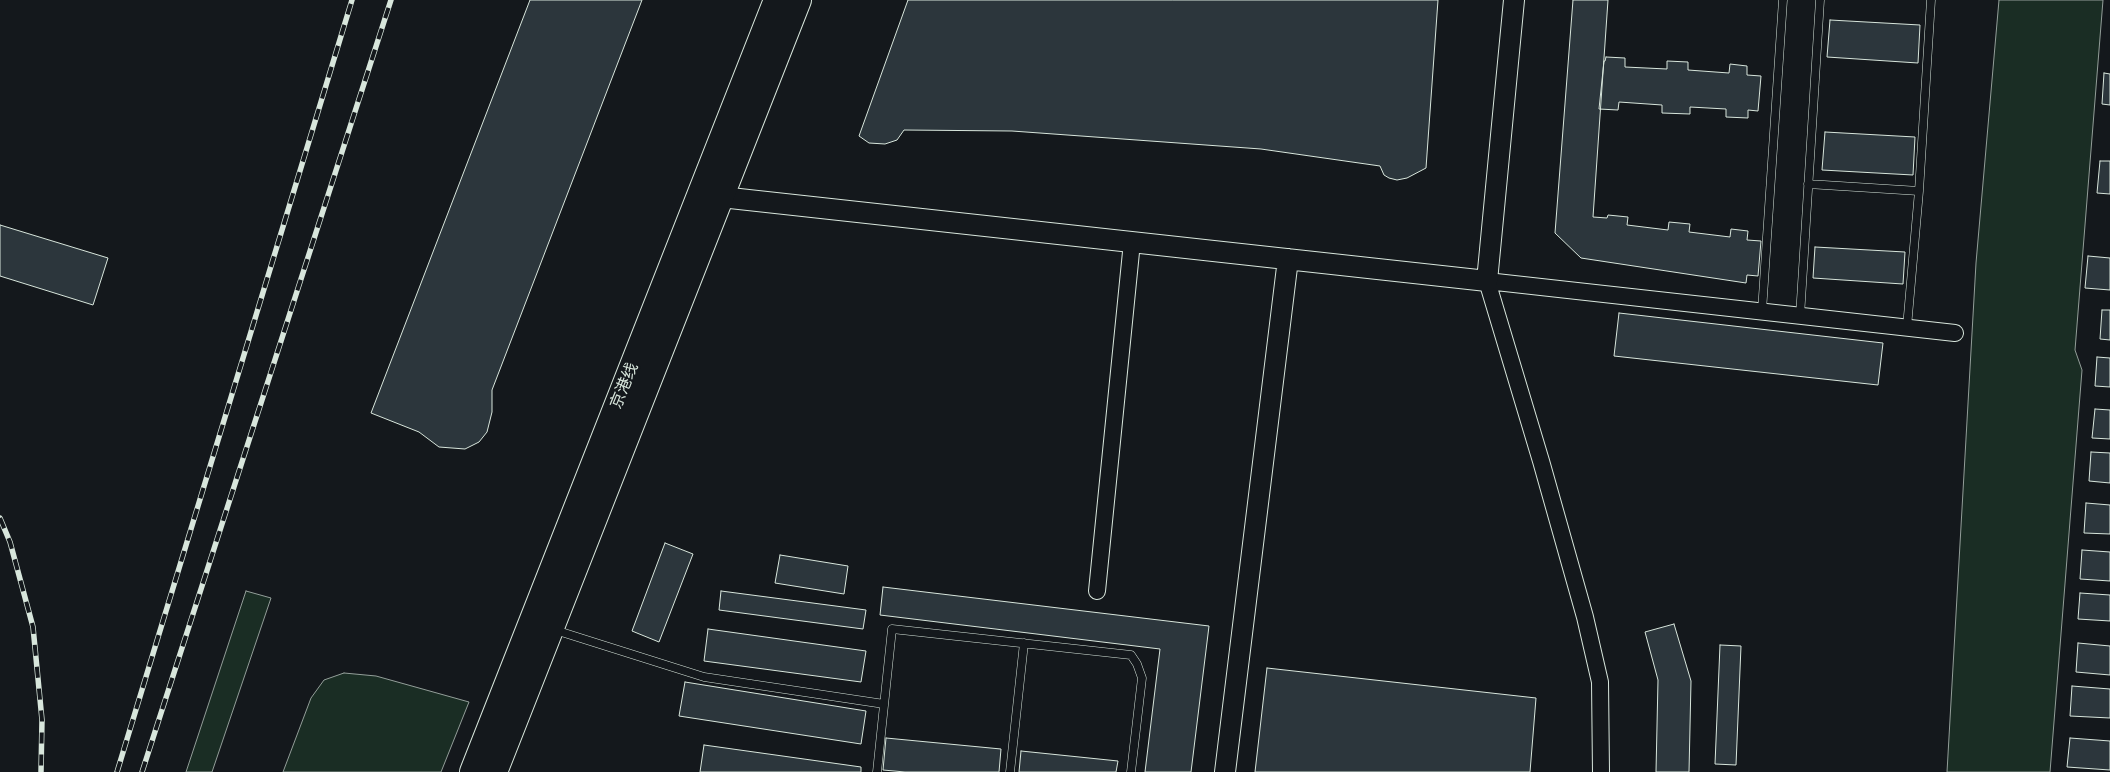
<!DOCTYPE html>
<meta charset="utf-8">
<style>
body{margin:0}
canvas{display:block;background:#14181c}
</style>
<canvas width="2110" height="772"></canvas>
<script>
const ctx = document.querySelector('canvas').getContext('2d');
ctx.lineJoin = 'round';
function fill(path, color) { ctx.fillStyle = color; ctx.fill(path, 'evenodd'); }
const toPath = rows => new Path2D(rows.map(r => 'M' + r).join(''));
function strokePath(path, color, width, dash) { ctx.strokeStyle = color; ctx.lineWidth = width; ctx.lineCap = dash ? 'butt' : 'round'; ctx.setLineDash(dash || []); ctx.stroke(path); }
function label(font, color, halo, rows, align = 'center') {
  ctx.font = font + ' "DejaVu Sans","Noto Sans SC",sans-serif'; ctx.lineWidth = 4; ctx.setLineDash([]); ctx.textBaseline = 'middle'; ctx.strokeStyle = halo; ctx.fillStyle = color; for (const [text, x, y, turn = 0] of rows) {
    ctx.save(); ctx.translate(x, y); ctx.rotate((+turn || 0) * Math.PI / 180); ctx.textAlign = isNaN(turn) ? turn : align; if (halo) ctx.strokeText(text, 0, 0); ctx.fillText(text, 0, 0); ctx.restore();
  }
}
const green = toPath([
 [1999,0,2103,0,2075,350,2082,370,2050,772,1947,772,1976,263,1999,0],
 [246,591,271,598,212,772,186,772,246,591],
 [344,673,376,676,469,702,441,772,283,772,311,698,324,680,344,673]
]);
const building = toPath([
 [530,0,642,0,492,390,492,412,487,432,479,442,465,449,439,447,419,432,371,413,530,0],
 [908,0,1438,0,1426,168,1407,178,1397,180,1389,178,1384,175,1380,166,1261,149,1012,131,904,130,897,140,885,144,869,143,859,136,908,0],
 [1573,0,1608,0,1593,217,1607,218,1608,215,1628,217,1627,225,1668,230,1669,222,1690,224,1689,232,1730,237,1731,229,1748,231,1747,240,1761,241,1758,276,1747,275,1746,283,1581,258,1555,233,1573,0],
 [1830,20,1920,25,1918,63,1827,57,1830,20],
 [1606,57,1625,58,1625,67,1667,69,1667,61,1688,62,1688,70,1729,73,1730,64,1747,66,1747,75,1761,76,1758,111,1748,110,1748,118,1726,117,1726,109,1690,107,1690,114,1662,113,1662,105,1619,102,1618,110,1599,109,1604,61,1605,61,1606,57],
 [2104,73,2110,74,2110,105,2102,104,2104,73],
 [1825,132,1915,137,1913,175,1822,170,1825,132],
 [2100,161,2110,161,2110,194,2097,193,2100,161],
 [0,225,108,258,93,305,0,276,0,225],
 [1815,247,1905,252,1903,284,1813,278,1815,247],
 [2088,256,2110,258,2110,290,2085,288,2088,256],
 [2102,310,2110,310,2110,340,2100,339,2102,310],
 [1619,313,1883,343,1878,385,1614,356,1619,313],
 [2097,357,2110,358,2110,387,2095,386,2097,357],
 [2095,409,2110,410,2110,439,2092,438,2095,409],
 [2091,452,2110,453,2110,483,2089,481,2091,452],
 [2086,503,2110,505,2110,534,2084,533,2086,503],
 [665,543,693,554,659,642,632,631,665,543],
 [2082,550,2110,552,2110,581,2080,579,2082,550],
 [780,555,848,566,844,594,775,583,780,555],
 [883,587,1209,626,1191,772,1145,772,1160,649,880,615,883,587],
 [721,591,866,610,863,629,719,610,721,591],
 [2080,593,2110,595,2110,621,2078,619,2080,593],
 [1674,624,1691,681,1689,772,1656,772,1658,680,1645,632,1674,624],
 [708,629,866,651,861,682,704,661,708,629],
 [2078,643,2110,646,2110,675,2076,672,2078,643],
 [1720,645,1741,646,1736,765,1715,764,1720,645],
 [1267,668,1536,698,1530,772,1255,772,1267,668],
 [685,682,866,711,861,744,679,716,685,682],
 [2072,686,2110,689,2110,718,2070,716,2072,686],
 [886,738,1001,749,999,772,905,772,883,770,886,738],
 [2070,738,2110,741,2110,770,2067,767,2070,738],
 [704,745,861,767,861,772,700,772,704,745],
 [1021,751,1118,761,1116,772,1019,772,1021,751]
]);
const service = toPath([
 [1808,184,1919,191],
 [1762,311,1783,0],
 [1800,316,1820,0],
 [1907,327,1919,191,1931,0],
 [555,630,704,677,884,704],
 [877,772,892,629,1131,655,1137,664,1142,678,1131,772],
 [1010,772,1024,643]
]);
const minor = toPath([
 [1097,591,1132,242],
 [1601,772,1600,682,1585,617,1541,461,1487,281,1955,333]
]);
const tertiary = toPath([
 [721,197,1487,281,1514,0],
 [1225,772,1288,259]
]);
const trunk = toPath([
 [473,772,777,0],
 [494,772,798,0]
]);
const rail = toPath([
 [0,518,10,542,33,627,42,720,41,772],
 [117,772,352,0],
 [142,772,391,0]
]);
const streetNames = [
 ["京港线",625,386,-68]
];
fill(green, '#1a2d24');
strokePath(green, '#939e99', 1);
fill(building, '#2c363c');
strokePath(building, '#d8e6dc', 1);
strokePath(service, '#d8e6dc', 9);
strokePath(minor, '#d8e6dc', 18);
strokePath(tertiary, '#d8e6dc', 22);
strokePath(trunk, '#d8e6dc', 28);
strokePath(service, '#14181c', 8);
strokePath(minor, '#14181c', 16);
strokePath(tertiary, '#14181c', 20);
strokePath(trunk, '#14181c', 26);
strokePath(rail, '#d8e6dc', 5.5);
strokePath(rail, '#14181c', 4, [11]);
label('16px', '#d8e6dc', '#14181c', streetNames);
</script>
